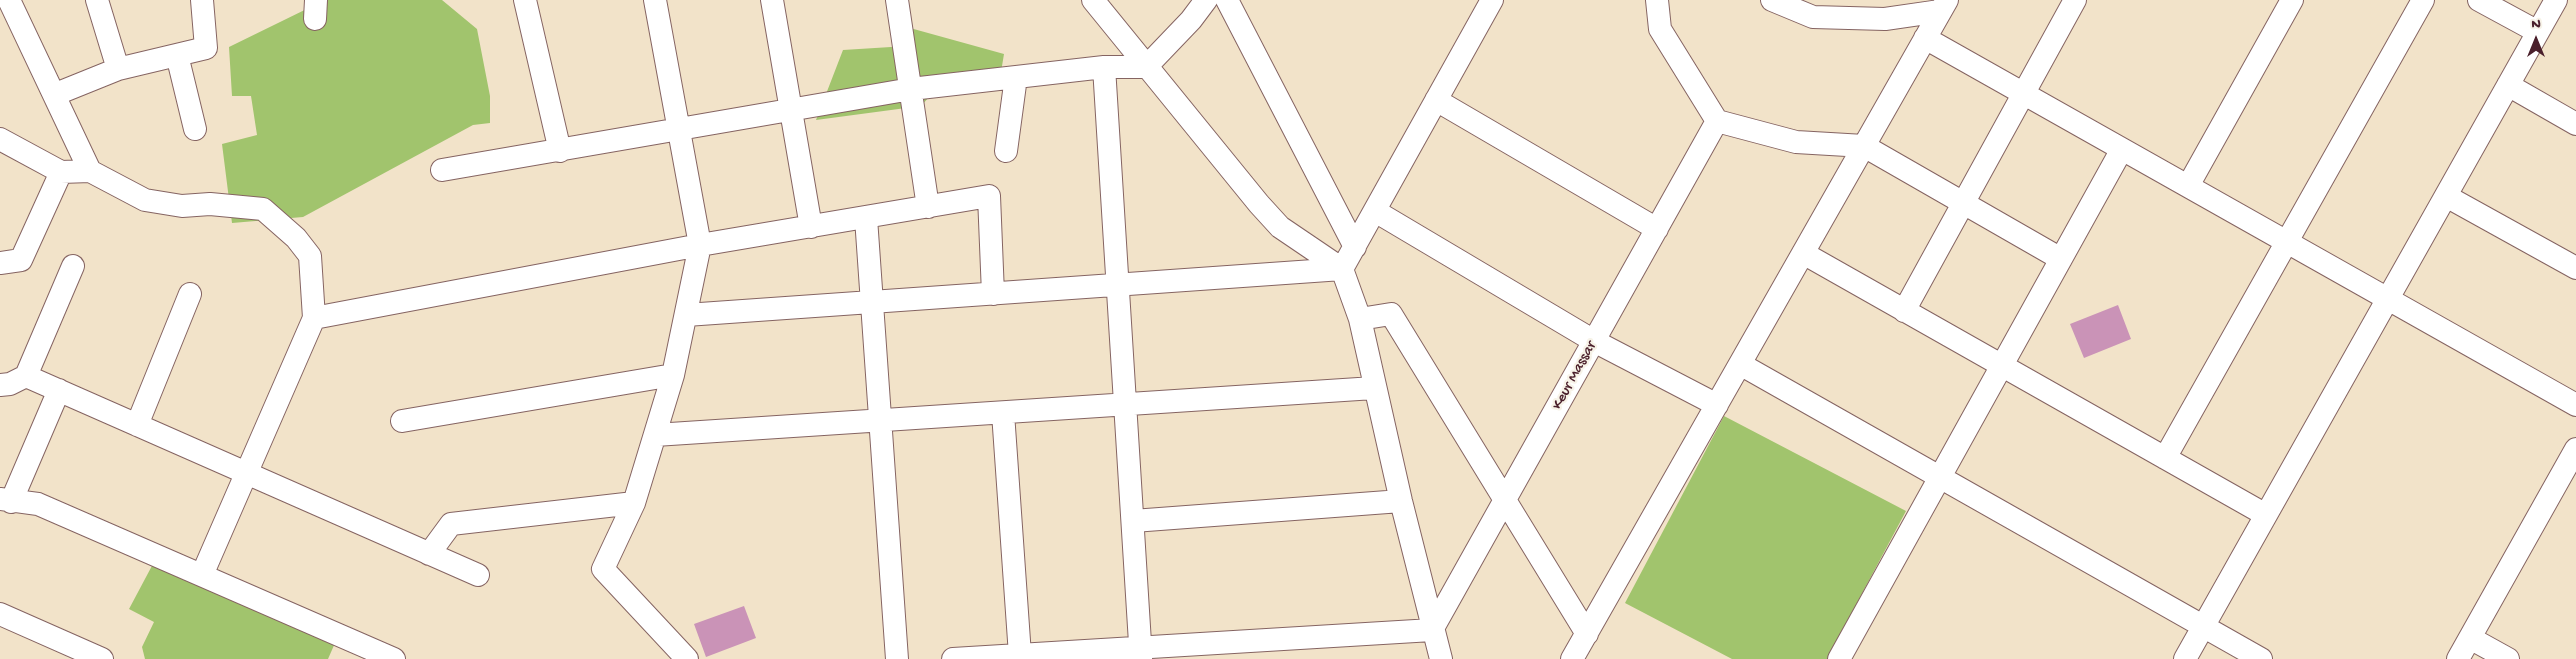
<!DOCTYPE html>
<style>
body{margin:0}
#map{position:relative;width:2576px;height:659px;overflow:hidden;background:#f2e3c9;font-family:"Gochi Hand",sans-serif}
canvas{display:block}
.north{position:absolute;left:2511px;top:15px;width:50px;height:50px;-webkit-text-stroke:4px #f7f3e8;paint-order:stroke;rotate:0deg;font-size:14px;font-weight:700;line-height:20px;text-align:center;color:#4a1f2b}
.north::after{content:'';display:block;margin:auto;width:18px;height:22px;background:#4a1f2b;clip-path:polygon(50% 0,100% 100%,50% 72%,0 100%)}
</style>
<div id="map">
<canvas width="2576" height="659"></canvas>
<div class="north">N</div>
</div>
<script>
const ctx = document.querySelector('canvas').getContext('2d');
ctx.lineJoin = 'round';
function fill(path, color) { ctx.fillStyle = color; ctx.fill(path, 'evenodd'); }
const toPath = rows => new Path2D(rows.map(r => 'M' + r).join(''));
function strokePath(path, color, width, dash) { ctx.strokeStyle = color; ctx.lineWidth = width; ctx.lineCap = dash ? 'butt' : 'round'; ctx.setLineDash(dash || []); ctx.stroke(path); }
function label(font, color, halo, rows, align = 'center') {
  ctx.font = font + ' "Gochi Hand",sans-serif'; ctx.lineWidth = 4.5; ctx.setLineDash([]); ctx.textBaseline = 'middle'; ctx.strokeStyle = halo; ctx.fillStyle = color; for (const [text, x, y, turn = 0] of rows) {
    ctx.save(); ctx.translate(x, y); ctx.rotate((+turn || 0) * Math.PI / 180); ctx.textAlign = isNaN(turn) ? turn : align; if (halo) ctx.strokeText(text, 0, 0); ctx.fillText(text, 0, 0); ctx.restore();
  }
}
const green = toPath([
 [325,0,442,0,477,29,490,96,490,123,473,125,303,217,232,223,222,144,257,135,251,96,232,96,229,47],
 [910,28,1004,54,1000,78,948,76,921,106,816,120,843,50,907,46],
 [1724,416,1906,511,1827,659,1732,659,1625,603],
 [154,562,335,643,328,659,145,659,142,647,154,622,129,609]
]);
const building = toPath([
 [2118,305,2131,339,2084,358,2070,324],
 [744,606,756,638,706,657,694,624]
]);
const minor = toPath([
 [9,0,90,171],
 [97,0,118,69],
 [525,0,560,151],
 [655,0,700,245,673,375,634,503,603,569,687,659],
 [772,0,811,227],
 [897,0,928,207],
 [1093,0,1259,204,1280,227,1342,269,1360,319,1401,501,1441,659],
 [1227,0,1355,247],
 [1657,0,1660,29,1717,121,1796,142,1864,146,2061,259],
 [1772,0,1813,17,1885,19,1940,11],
 [2479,0,2538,32],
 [315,19,316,0],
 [1925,38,2576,405],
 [177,55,195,129],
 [1104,67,1141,659],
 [2508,85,2576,124],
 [56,94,118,69,206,48,202,0],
 [1436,100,1657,229],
 [0,139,61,172,90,171,145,200,182,206,210,204,263,209,296,238,310,256,314,318,202,575],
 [1006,151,1016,77],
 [442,170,911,89,1104,67,1146,67,1191,20,1206,0],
 [2188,186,2292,0],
 [2446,196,2576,268],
 [1375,211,1594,341,1717,405],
 [866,218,897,659],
 [1803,253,2266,515],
 [0,263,21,260,61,172],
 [1342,269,1492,0],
 [1904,311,2075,0],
 [686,315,1342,269],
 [314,318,700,245,989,196,993,294],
 [1360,319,1391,314,1587,634],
 [1740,364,2261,659],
 [26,376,478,575],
 [0,385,10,384,26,376,73,266],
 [1003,413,1020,655],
 [402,421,673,375],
 [137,425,190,294],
 [655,435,1374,388],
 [2165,458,2423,0],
 [0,499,38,504,394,659],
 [11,502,59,390],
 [1133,521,1401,501],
 [429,554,451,524,634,503],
 [0,614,102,659],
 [2470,638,2508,659],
 [953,659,1432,630,1717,121],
 [1572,659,1947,0],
 [1839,659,2122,149],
 [2185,659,2556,0],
 [2458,659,2576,449]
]);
const streetNames = [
 ["Keur Massar",1575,376,-61]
];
fill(green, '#a1c46d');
fill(building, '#ca93b7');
strokePath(minor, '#856462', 24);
strokePath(minor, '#fff', 22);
label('15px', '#4a1f2b', '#f7f3e8', streetNames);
</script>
